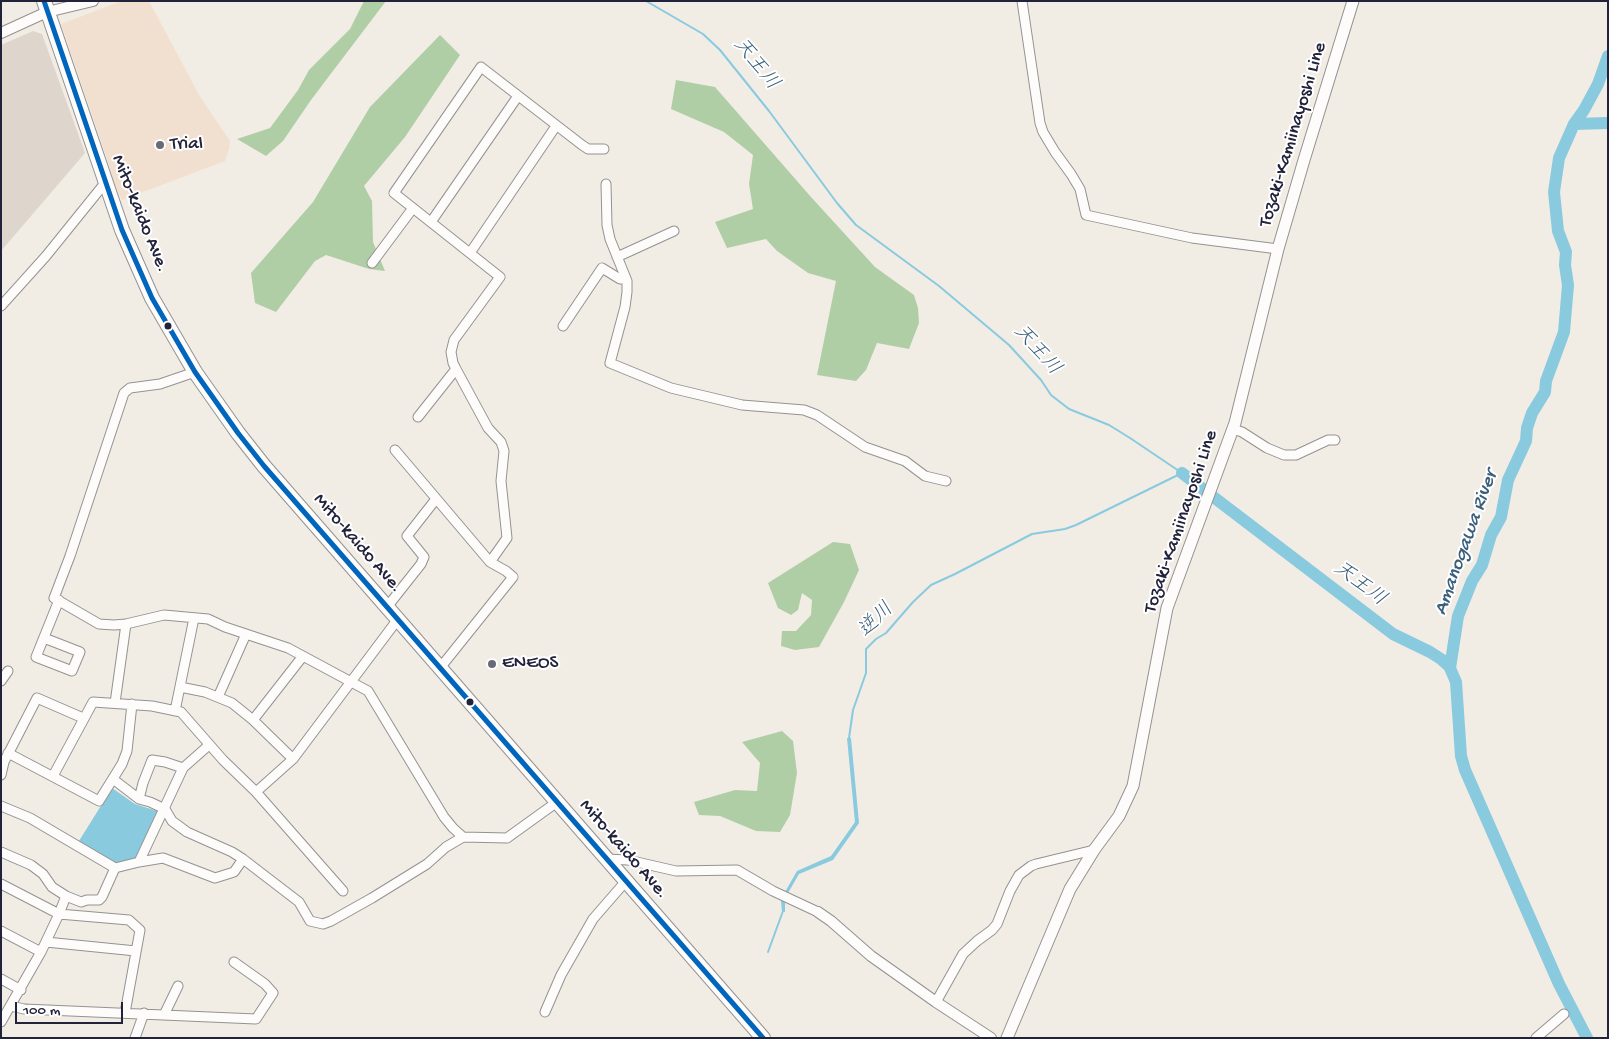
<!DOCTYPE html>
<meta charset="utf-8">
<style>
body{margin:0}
#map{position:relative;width:1609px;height:1039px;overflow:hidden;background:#f1ede5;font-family:"Gochi Hand",sans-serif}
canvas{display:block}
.frame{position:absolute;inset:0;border:2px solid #22223b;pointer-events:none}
.scale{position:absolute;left:15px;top:1002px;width:108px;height:22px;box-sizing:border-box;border:2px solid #22223b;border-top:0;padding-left:6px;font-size:15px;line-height:18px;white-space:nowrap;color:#22223b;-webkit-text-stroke:4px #fff;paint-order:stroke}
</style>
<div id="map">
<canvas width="1609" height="1039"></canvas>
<div class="frame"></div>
<div class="scale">100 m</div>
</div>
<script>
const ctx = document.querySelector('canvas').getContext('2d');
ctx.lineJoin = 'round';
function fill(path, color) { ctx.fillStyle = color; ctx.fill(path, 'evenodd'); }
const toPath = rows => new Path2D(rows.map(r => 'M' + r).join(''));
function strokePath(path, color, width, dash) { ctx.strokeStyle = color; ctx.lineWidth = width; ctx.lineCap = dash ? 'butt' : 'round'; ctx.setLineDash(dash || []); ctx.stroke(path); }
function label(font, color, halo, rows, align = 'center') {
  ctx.font = font + ' "Gochi Hand","Klee One",sans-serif'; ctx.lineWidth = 4; ctx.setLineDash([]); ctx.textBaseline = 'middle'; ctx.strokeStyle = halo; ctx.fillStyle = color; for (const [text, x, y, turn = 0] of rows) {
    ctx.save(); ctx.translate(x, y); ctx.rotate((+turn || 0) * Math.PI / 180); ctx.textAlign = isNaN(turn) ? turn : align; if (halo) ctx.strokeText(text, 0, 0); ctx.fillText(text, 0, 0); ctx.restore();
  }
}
const built = toPath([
 [122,1,149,1,199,95,230,141,229,145,230,146,225,161,122,200,113,183,111,171,61,24]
]);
const industrial = toPath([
 [33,31,42,34,85,153,1,251,1,45]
]);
const forest = toPath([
 [364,1,386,1,311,100,283,141,266,156,237,139,270,128,298,90,309,70,350,29],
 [440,35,460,55,405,137,364,186,372,201,373,242,385,271,369,269,326,255,315,261,276,312,255,303,251,273,313,202,370,107],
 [676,80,715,87,811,197,875,267,914,295,918,308,919,323,909,349,877,343,866,370,856,381,817,375,836,281,808,273,777,251,766,239,727,248,715,222,753,209,749,184,753,155,724,132,671,109],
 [833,542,850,544,859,570,844,602,819,647,795,650,781,646,782,631,796,631,811,615,812,600,802,593,798,610,791,615,778,608,768,583],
 [782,731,793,741,797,773,790,815,780,832,756,831,720,816,699,815,694,802,735,790,757,791,760,763,742,742]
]);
const water = toPath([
 [847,738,851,738,859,823,833,860,799,874,788,893,785,902,785,912,782,912,781,901,785,892,797,871,831,856,855,822],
 [112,788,135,804,160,812,136,859,116,864,79,841]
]);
const stream = toPath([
 [646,1,703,34,720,50,769,111,837,203,856,225,939,286,1009,345,1041,380,1051,395,1069,409,1109,425,1130,438,1182,473,1076,525,1065,529,1032,534,955,574,931,585,913,602,886,633,876,639,866,649,866,673,853,710,849,738],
 [768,952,783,911]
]);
const river = toPath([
 [1574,124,1608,123],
 [1182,473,1393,634,1430,652,1441,659,1450,667],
 [1587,1038,1559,984,1465,770,1461,756,1456,682,1450,668,1458,616,1472,581,1482,565,1491,535,1501,517,1508,480,1526,441,1527,428,1532,413,1545,392,1546,381,1564,332,1568,285,1565,265,1566,252,1558,231,1554,192,1559,158,1574,124,1584,110,1598,84,1608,56]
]);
const minor = toPath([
 [1022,1,1040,123,1043,132,1055,152,1071,174,1080,189,1086,215,1192,238,1278,249],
 [606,184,607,225,610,239,627,281,627,292,625,307,610,363,671,388,742,405,804,410,817,415,865,447,905,461,925,476,946,481],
 [431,222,518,96],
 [470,253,556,126],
 [617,257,674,231],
 [372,263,413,208],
 [1,306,46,256,105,183],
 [563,326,602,268,620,279,626,279],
 [195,372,160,384,130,388,124,393,70,556,54,598,99,624,114,625,126,624,164,615,208,619,225,627,288,648,368,691,444,817,453,828,463,837],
 [418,417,456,369],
 [1233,429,1242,432,1267,448,1284,455,1296,455,1328,440,1335,440],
 [395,450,490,562,506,571,513,577,440,668],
 [490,562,507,538,501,481,504,451,501,442,488,428,456,369,453,363,451,352,454,340,500,277,394,193,481,67,582,145,588,149,604,149],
 [387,607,421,564,424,557,407,536,436,499],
 [44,638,80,652,72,671,36,657,59,600],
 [1,681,8,671],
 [180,687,205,692,232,703,253,720,293,759],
 [218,697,246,634],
 [115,703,126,624],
 [175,711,194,618],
 [253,720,303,656],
 [8,753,99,801,122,764,127,751,132,704],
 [1,775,4,762,37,698,83,718],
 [53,776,93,702,152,706,181,712,223,760,256,792,343,891],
 [113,779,139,799,150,802,165,809,172,821,187,832,232,852,243,859,299,902,310,921,323,924,331,921,372,898,427,864,446,847,463,837,507,838,557,802],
 [256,792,293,759,398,619],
 [139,799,143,783,152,760,165,762,183,768],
 [1,806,30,818,115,868],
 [1,852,31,865,43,874,52,887,66,896,81,902,87,900,99,900,102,897,115,868,139,862,163,858,215,878,234,872,243,859],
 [606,859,628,860,676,871,737,870,773,891,818,912],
 [139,862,183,768,209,745],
 [1,884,59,914,66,896],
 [1,931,41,952],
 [46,942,136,951],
 [1,979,21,990],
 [936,1002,963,954,977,941,992,930,997,924,1010,891,1019,875,1031,866,1036,864,1094,850],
 [11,1006,24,1009,256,1019,273,993,265,984,234,962],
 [545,1012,561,975,593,919,626,881],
 [164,1015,178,986],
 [1,1022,41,952,59,914,129,920,140,930,125,1013],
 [135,1038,144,1013],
 [1536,1038,1564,1014]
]);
const tertiary = toPath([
 [1,33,47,12,93,1],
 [818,912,831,921,871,956,936,1002,991,1038]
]);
const secondary = toPath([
 [1007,1038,1070,889,1094,850,1119,816,1133,786,1167,608,1235,423,1278,249,1304,160,1353,1]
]);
const trunk = toPath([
 [44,1,122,230,152,298,195,372,238,433,264,466,763,1038]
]);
const bus1 = toPath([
 [44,1,122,230,152,298,195,372,238,433,264,466,763,1038]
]);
const markers = [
 [160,145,5,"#6a6976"],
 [168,326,4.5,"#22223b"],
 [492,664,5,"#6a6976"],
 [470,702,4.5,"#22223b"]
];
const streetNames = [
 ["Tozaki-Kamiinayoshi Line",1294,135,-73],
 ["Mito-kaido Ave.",139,214,68],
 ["Tozaki-Kamiinayoshi Line",1182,522,-71],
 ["Mito-kaido Ave.",357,544,49],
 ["Mito-kaido Ave.",623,850,49]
];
const poiNames = [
 ["Trial",170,145],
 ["ENEOS",502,664]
];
const waterNames = [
 ["天王川",755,65,51],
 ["天王川",1036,351,48],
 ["Amanogawa River",1467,543,-70],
 ["天王川",1359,585,37],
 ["逆川",877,621,-45]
];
fill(built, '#f1e0cf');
fill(industrial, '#ded5cd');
fill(forest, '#b0cea6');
fill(water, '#89cadf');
strokePath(stream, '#89cadf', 2);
strokePath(river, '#89cadf', 12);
strokePath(minor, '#949292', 11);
strokePath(tertiary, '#949292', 12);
strokePath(secondary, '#949292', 13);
strokePath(trunk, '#949292', 16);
strokePath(minor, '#fdfcfb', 9);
strokePath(tertiary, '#fdfcfb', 10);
strokePath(secondary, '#fdfcfb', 11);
strokePath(trunk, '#fdfcfb', 14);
strokePath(bus1, '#0065bd', 5);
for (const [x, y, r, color] of markers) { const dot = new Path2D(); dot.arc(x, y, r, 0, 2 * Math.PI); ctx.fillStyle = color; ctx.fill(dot); strokePath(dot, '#fff', 2); }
label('19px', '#22223b', '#fff', streetNames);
label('19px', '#22223b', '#fff', poiNames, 'left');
label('italic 20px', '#3a5f7b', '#fff', waterNames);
</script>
